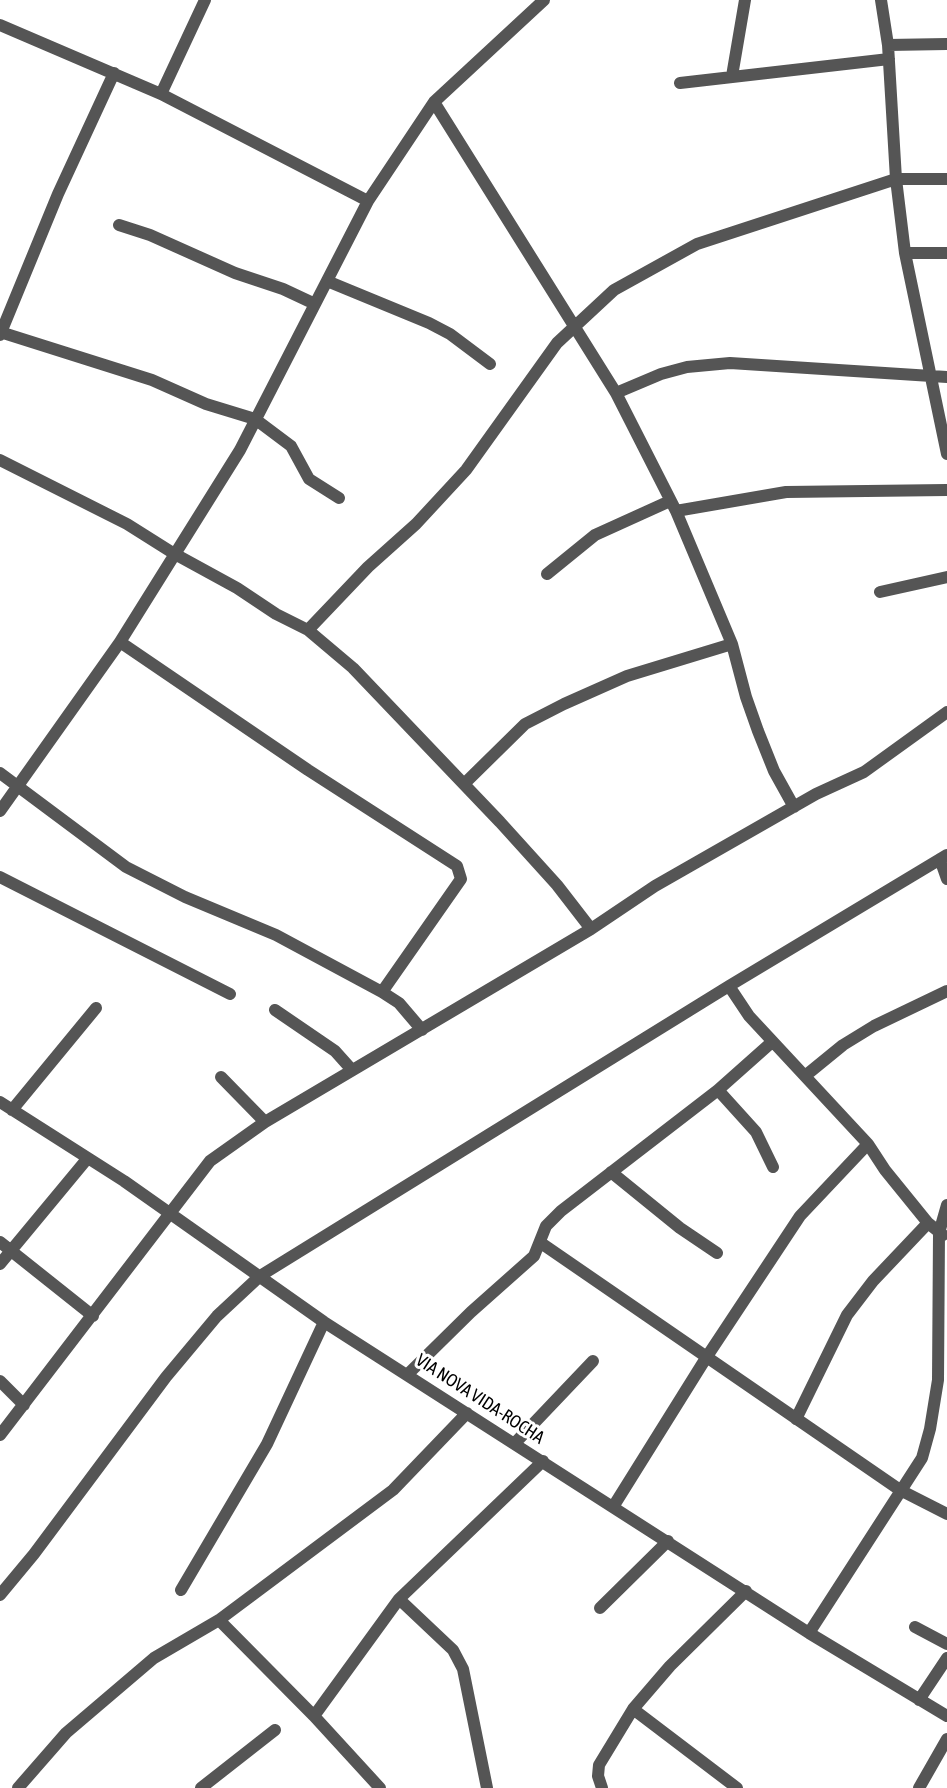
<!DOCTYPE html>
<style>
body{margin:0}
canvas{display:block;background:#fff}
</style>
<canvas width="947" height="1788"></canvas>
<script>
const ctx = document.querySelector('canvas').getContext('2d');
ctx.lineJoin = 'round';
const toPath = rows => new Path2D(rows.map(r => 'M' + r).join(''));
function strokePath(path, color, width, dash) { ctx.strokeStyle = color; ctx.lineWidth = width; ctx.lineCap = dash ? 'butt' : 'round'; ctx.setLineDash(dash || []); ctx.stroke(path); }
function label(font, color, halo, rows, align = 'center') {
  ctx.font = font + ' "Asap Condensed",sans-serif'; ctx.lineWidth = 6; ctx.setLineDash([]); ctx.textBaseline = 'middle'; ctx.strokeStyle = halo; ctx.fillStyle = color; for (const [text, x, y, turn = 0] of rows) {
    ctx.save(); ctx.translate(x, y); ctx.rotate((+turn || 0) * Math.PI / 180); ctx.textAlign = isNaN(turn) ? turn : align; if (halo) ctx.strokeText(text, 0, 0); ctx.fillText(text, 0, 0); ctx.restore();
  }
}
const street = toPath([
 [881,0,888,45,896,179,905,253,947,454],
 [0,25,161,94,368,201],
 [888,45,947,44],
 [732,76,745,0],
 [680,83,889,59],
 [161,94,205,0],
 [434,102,616,393,676,511,732,644,746,697,758,731,774,771,794,807],
 [119,225,150,235,235,273,283,289,315,304],
 [905,253,947,253],
 [327,281,429,323,450,334,490,364],
 [0,332,152,380,206,404,255,419,291,446,309,479,339,498],
 [0,335,58,194,114,73],
 [616,393,661,374,687,367,730,363,947,377],
 [0,460,127,524,173,553,237,588,276,614,308,630,353,668,500,822,557,885,591,929],
 [676,511,786,492,947,490],
 [547,574,595,535,670,501],
 [880,592,947,577],
 [308,630,368,567,416,524,466,470,557,343,614,290,697,244,896,179,947,179],
 [120,642,308,770,457,866,461,879,382,992],
 [0,773,126,867,185,897,276,935,382,992,399,1003,422,1030],
 [464,784,525,724,564,704,627,676,732,644],
 [0,811,120,642,240,450,368,201,434,102,544,0],
 [940,859,947,879],
 [0,877,230,994],
 [729,986,749,1016,868,1144,885,1170,928,1223,943,1235],
 [275,1010,335,1051,352,1070],
 [805,1076,843,1045,874,1026,947,991],
 [221,1077,265,1122],
 [718,1090,756,1132,773,1167],
 [0,1102,124,1181,324,1322,809,1633,947,1716],
 [12,1110,96,1008],
 [611,1172,680,1228,717,1253],
 [0,1242,93,1316],
 [541,1243,900,1490,947,1514],
 [0,1264,87,1159],
 [408,1374,471,1312,534,1256,546,1226,561,1211,718,1090,772,1042],
 [0,1381,24,1405],
 [796,1419,847,1315,873,1281,928,1223],
 [0,1435,210,1161,265,1122,591,929,655,886,816,794,864,772,947,712],
 [515,1443,593,1361],
 [613,1507,706,1358,800,1216,868,1144],
 [181,1590,267,1444,324,1322],
 [0,1595,34,1554,166,1377,217,1316,260,1276,729,986,947,855],
 [399,1599,453,1650,463,1669,487,1788],
 [600,1608,668,1541],
 [219,1620,314,1716,380,1788],
 [915,1627,947,1644],
 [809,1633,922,1458,930,1429,938,1380,939,1233,947,1205],
 [919,1700,947,1658],
 [633,1709,737,1788],
 [314,1716,399,1599,543,1461],
 [18,1788,66,1733,154,1658,219,1620,393,1490,467,1413],
 [201,1788,275,1730],
 [602,1788,598,1776,599,1765,633,1709,670,1666,746,1591],
 [919,1788,947,1739]
]);
const streetNames = [
 ["VIA NOVA VIDA-ROCHA",480,1399,33]
];
strokePath(street, '#555', 12);
label('18px', '#000', '#fff', streetNames);
</script>
